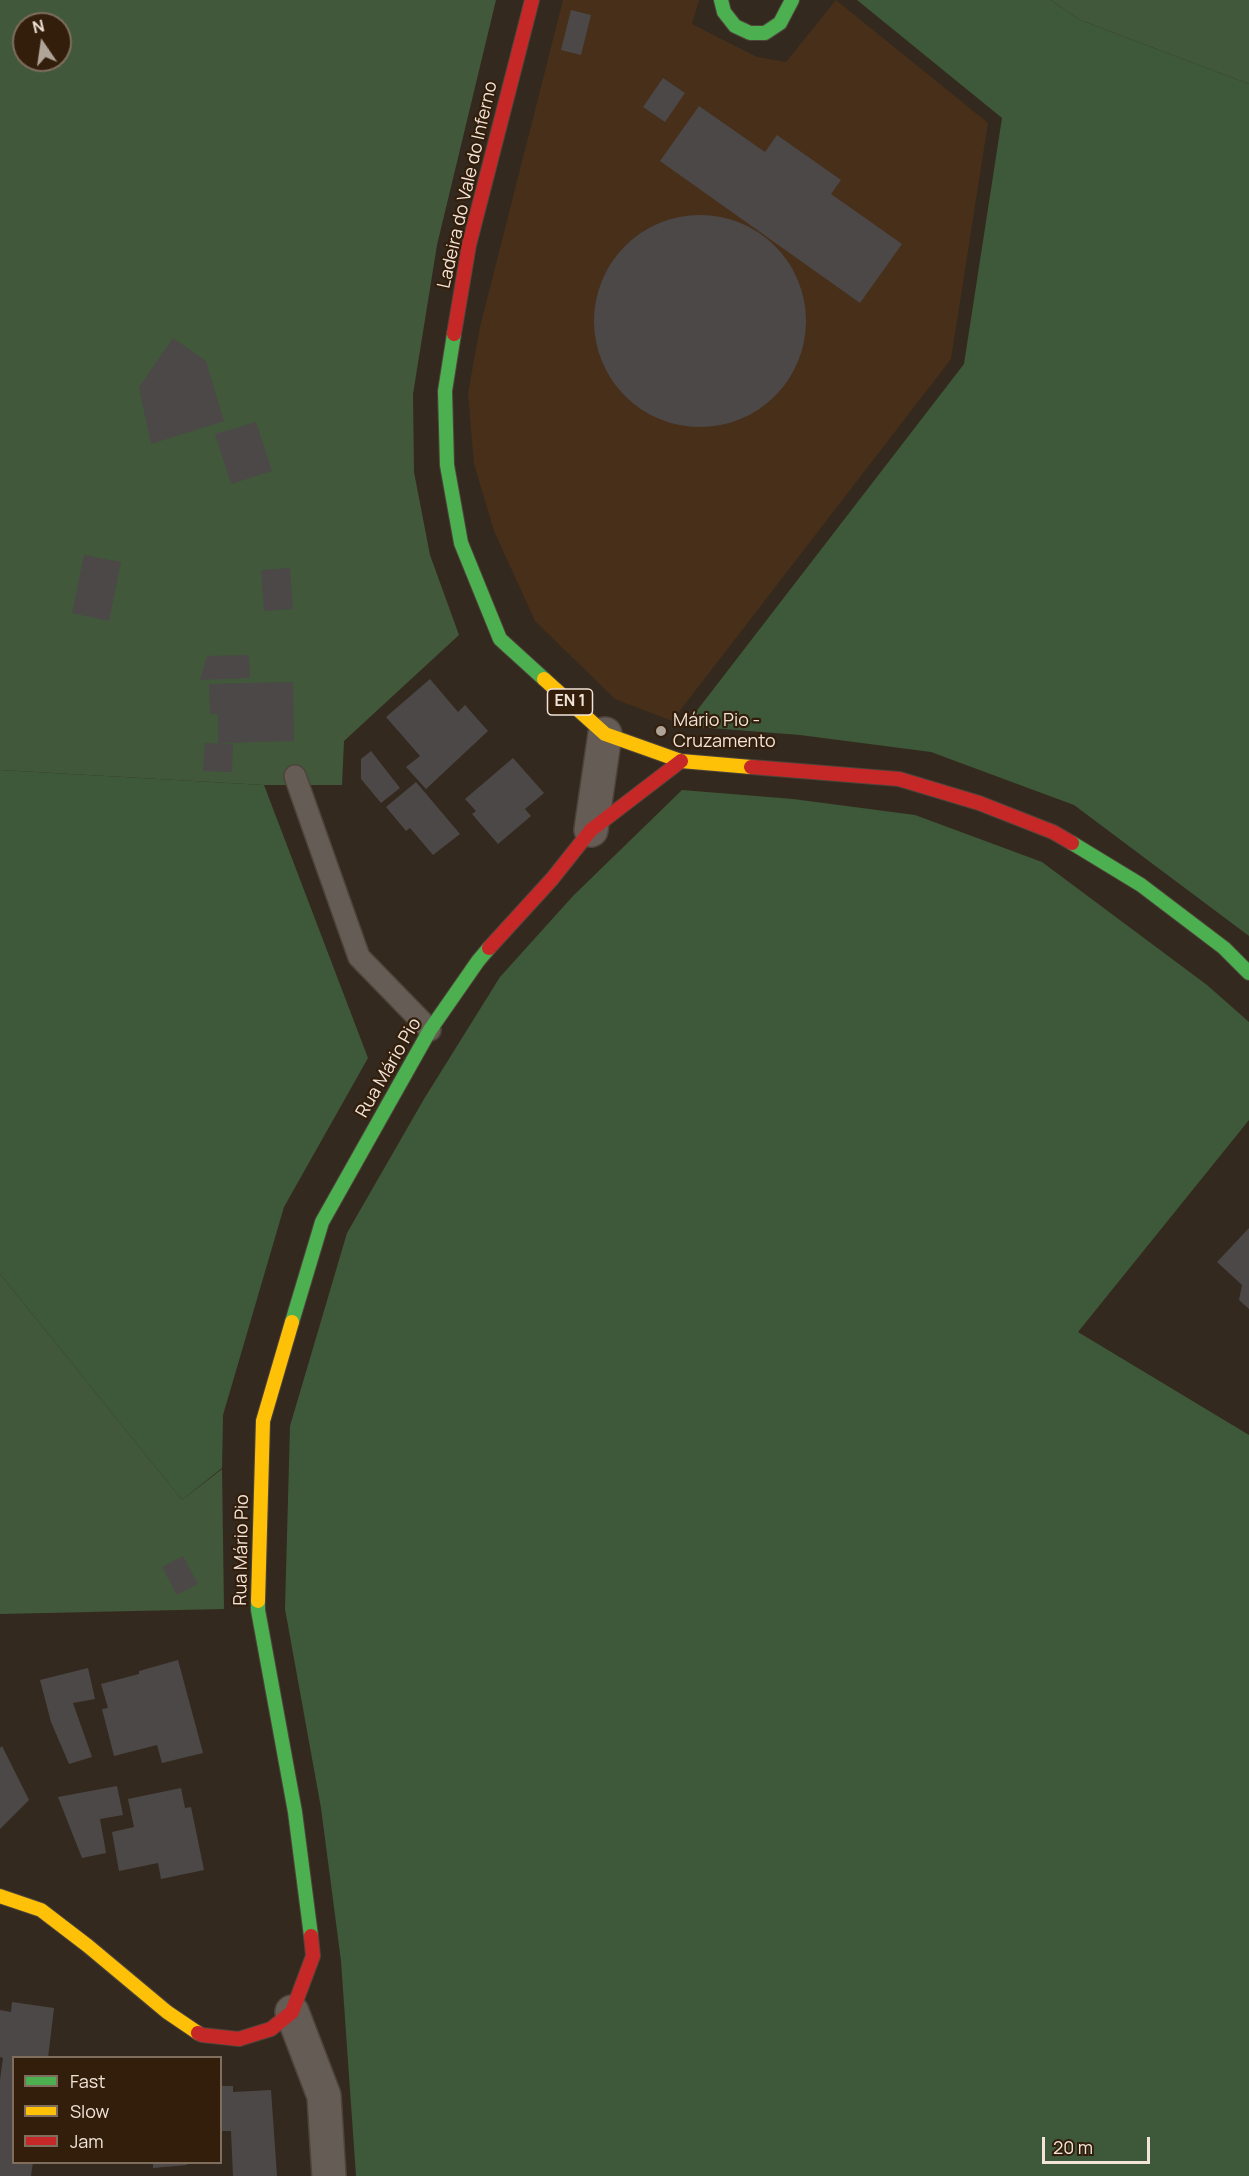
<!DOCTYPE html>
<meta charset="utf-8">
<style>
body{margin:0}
#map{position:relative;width:1249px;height:2176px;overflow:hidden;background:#34291e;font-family:Manrope,sans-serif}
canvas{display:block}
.legend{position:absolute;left:12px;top:2056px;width:210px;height:108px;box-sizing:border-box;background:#321e0b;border:2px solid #7f6d5d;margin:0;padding:8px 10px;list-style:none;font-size:18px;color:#f2e4d8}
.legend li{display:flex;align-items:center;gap:12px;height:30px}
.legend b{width:30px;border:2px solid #7f6d5d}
.north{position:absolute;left:12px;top:12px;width:60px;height:60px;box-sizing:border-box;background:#321e0b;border:2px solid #7f6d5d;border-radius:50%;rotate:347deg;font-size:16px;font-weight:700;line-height:24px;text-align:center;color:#f2e4d8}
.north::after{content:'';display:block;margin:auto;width:21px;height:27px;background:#b0a397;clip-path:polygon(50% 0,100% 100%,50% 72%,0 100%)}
.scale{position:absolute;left:1042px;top:2137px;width:108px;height:27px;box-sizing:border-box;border:3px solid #f2e4d8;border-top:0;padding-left:8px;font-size:18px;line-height:21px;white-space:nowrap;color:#f2e4d8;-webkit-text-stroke:4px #321e0b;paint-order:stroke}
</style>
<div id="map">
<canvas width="1249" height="2176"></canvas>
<ul class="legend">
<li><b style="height:8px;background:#4caf50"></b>Fast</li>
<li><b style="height:8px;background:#ffc107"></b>Slow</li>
<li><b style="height:8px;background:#c62828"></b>Jam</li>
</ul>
<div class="north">N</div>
<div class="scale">20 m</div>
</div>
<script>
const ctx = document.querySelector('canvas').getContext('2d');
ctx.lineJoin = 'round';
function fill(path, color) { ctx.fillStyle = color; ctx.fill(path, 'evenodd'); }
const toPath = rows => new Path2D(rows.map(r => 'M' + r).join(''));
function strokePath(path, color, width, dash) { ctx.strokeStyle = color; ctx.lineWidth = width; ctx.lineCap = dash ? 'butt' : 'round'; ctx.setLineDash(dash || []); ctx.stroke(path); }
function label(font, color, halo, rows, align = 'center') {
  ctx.font = font + ' Manrope,sans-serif'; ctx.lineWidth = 4.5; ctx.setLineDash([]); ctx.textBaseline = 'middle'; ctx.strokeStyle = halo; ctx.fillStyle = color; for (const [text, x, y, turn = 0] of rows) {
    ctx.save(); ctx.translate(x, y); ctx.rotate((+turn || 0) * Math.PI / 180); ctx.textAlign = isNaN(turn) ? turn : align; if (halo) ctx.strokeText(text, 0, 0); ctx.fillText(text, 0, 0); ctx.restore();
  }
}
const built = toPath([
 [563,0,699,0,692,24,757,57,786,62,836,0,988,123,951,359,672,721,615,699,535,621,494,531,474,464,468,393,480,327]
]);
const green = toPath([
 [0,0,496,0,437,245,413,394,414,472,430,555,459,635,344,741,342,785,264,785,0,770],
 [24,24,60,24,60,60,24,60],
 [1051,0,1249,0,1249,84,1080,20],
 [0,1274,182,1500,222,1469,224,1609,0,1614]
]);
const forest = toPath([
 [857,0,1051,0,1080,20,1249,84,1249,936,1074,805,931,752,800,735,685,726,964,364,1002,118],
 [0,770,264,785,368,1058,284,1207,223,1415,222,1468,182,1500,0,1274],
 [682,790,793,799,915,815,1042,862,1207,985,1249,1022,1249,1120,1078,1332,1249,1435,1249,2176,356,2176,341,1961,321,1808,285,1609,290,1426,347,1233,424,1099,500,977,573,896]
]);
const building = toPath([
 [571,10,591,15,581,55,561,50],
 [663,78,685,93,665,122,643,107],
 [699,106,765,152,777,135,841,180,831,194,902,244,860,303,660,161],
 '594 321a106 106 0 1 1 212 0a106 106 0 1 1-212 0Z',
 [173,338,206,361,224,421,151,444,139,387],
 [256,422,272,471,231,484,215,434],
 [84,555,121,562,109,621,72,613],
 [290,568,293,609,264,611,261,570],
 [249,655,250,678,200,680,207,656],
 [430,679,458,712,465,705,488,731,426,789,406,767,420,756,386,717],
 [293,682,294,741,218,743,218,714,210,714,209,684],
 [205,743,233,744,232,772,203,771],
 [371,751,400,788,381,803,361,779,361,759],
 [513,758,544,793,525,809,531,816,498,844,472,814,476,811,465,799],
 [416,782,460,834,433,855,410,828,406,831,386,807],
 [1249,1228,1249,1309,1239,1300,1242,1285,1217,1262],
 [183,1556,198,1584,177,1595,162,1567],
 [178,1660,203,1753,162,1763,157,1745,114,1756,102,1709,108,1708,101,1684,139,1674,139,1671],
 [88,1668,95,1699,73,1703,92,1757,69,1764,51,1722,40,1680],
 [2,1746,29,1800,0,1829,0,1748],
 [117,1786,123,1815,100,1819,106,1853,82,1858,58,1797],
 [181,1788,185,1808,191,1807,204,1870,161,1879,158,1863,119,1871,112,1832,134,1827,128,1799],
 [12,2002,54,2008,48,2058,14,2058,14,2162,33,2162,31,2176,0,2176,0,2080,3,2058,0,2057,0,2010,11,2012],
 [220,2086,233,2086,233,2092,271,2090,277,2176,233,2176,231,2131,220,2131],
 [153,2162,187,2162,187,2165,153,2168]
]);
const lane = toPath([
 [295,776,359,957,430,1030]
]);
const street = toPath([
 [591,830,605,734],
 [292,2012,324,2096,329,2176]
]);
const fast = toPath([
 [721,0,724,12,735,26,750,33,765,33,780,23,792,0],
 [454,334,445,391,447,465,461,543,500,639,544,679],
 [1072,843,1141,885,1224,948,1249,973],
 [292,1322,322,1222,430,1030,478,961,489,948],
 [258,1601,258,1610,295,1812,311,1936]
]);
const slow = toPath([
 [544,679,605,734,681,761,751,767],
 [258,1601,263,1421,292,1322],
 [0,1896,41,1910,88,1946,167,2012,198,2033]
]);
const jam = toPath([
 [454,334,469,245,532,0],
 [751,767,899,779,979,803,1053,832,1072,843],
 [489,948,552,879,591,830,681,761],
 [198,2033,202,2035,239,2039,271,2029,292,2012,313,1956,311,1936]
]);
const markers = [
 [661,731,6,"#b0a397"]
];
const shields = [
 [570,702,45]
];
const shieldNames = [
 ["EN 1",570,702]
];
const streetNames = [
 ["Ladeira do Vale do Inferno",468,185,-77],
 ["Rua Mário Pio",389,1068,-60],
 ["Rua Mário Pio",242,1550,-89]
];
const poiNames = [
 ["Mário Pio -",673,721],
 ["Cruzamento",673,742]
];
fill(built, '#472f19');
fill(green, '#41583b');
fill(forest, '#3e5939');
fill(building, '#4c4848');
strokePath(lane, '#4e443b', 24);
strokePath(street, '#4e443b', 36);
strokePath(fast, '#4e443b', 16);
strokePath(slow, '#4e443b', 16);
strokePath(jam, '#4e443b', 16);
strokePath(lane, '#655d55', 21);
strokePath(street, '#655d55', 33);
strokePath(fast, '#4caf50', 14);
strokePath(slow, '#ffc107', 14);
strokePath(jam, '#c62828', 14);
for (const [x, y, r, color] of markers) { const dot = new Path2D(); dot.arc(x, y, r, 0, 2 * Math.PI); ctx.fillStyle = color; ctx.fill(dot); strokePath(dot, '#321e0b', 2); }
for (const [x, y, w] of shields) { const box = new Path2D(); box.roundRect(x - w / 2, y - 13, w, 26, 4.5); ctx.fillStyle = '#321e0b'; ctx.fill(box); strokePath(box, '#f2e4d8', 1.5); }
label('bold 16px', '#f2e4d8', null, shieldNames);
label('18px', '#f2e4d8', '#321e0b', streetNames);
label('18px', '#f2e4d8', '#321e0b', poiNames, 'left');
</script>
